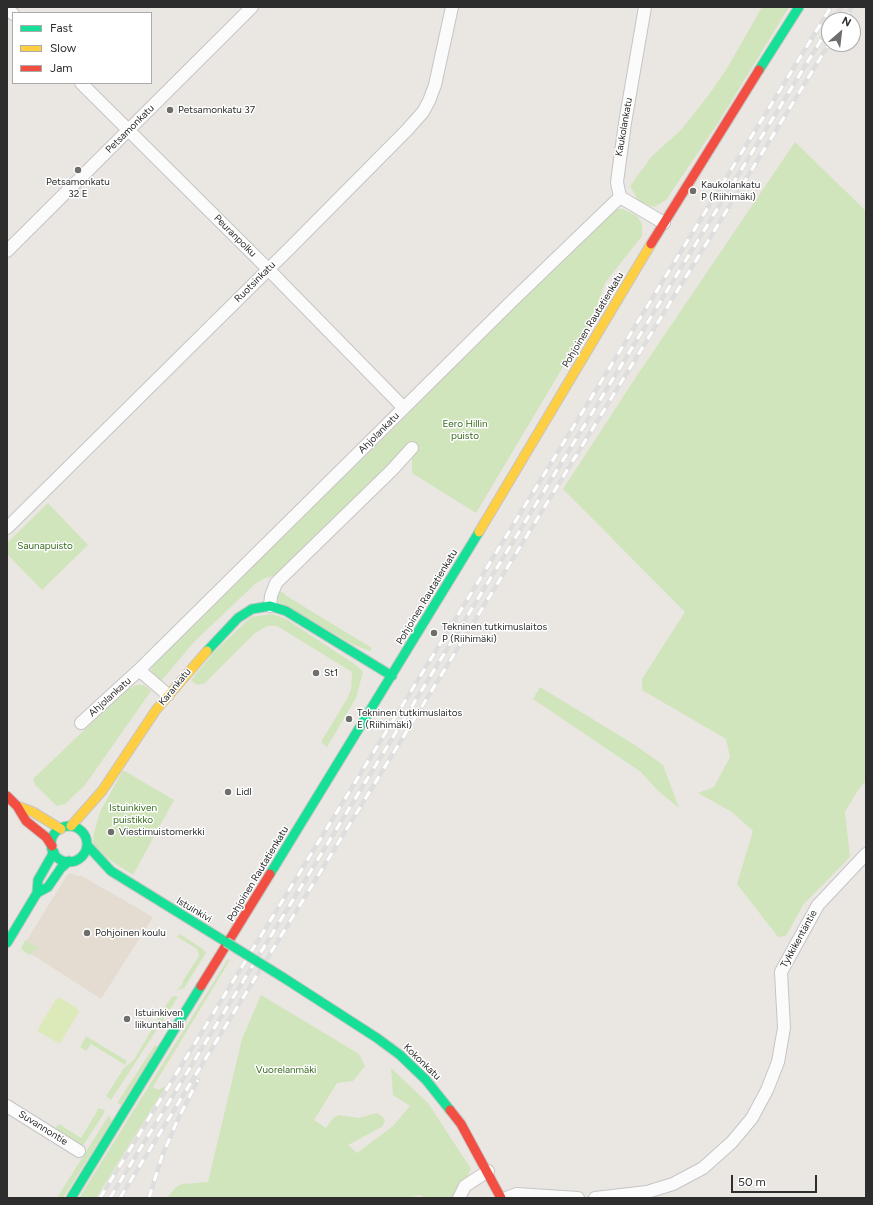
<!DOCTYPE html>
<meta charset="utf-8">
<style>
body{margin:0}
#map{position:relative;width:873px;height:1205px;overflow:hidden;background:#eae6e2;font-family:Figtree,sans-serif}
canvas{display:block}
.frame{position:absolute;inset:0;border:8px solid #2d2d2d;pointer-events:none}
.legend{position:absolute;left:12px;top:12px;width:140px;height:72px;box-sizing:border-box;background:#fff;border:1px solid #ababab;margin:0;padding:5px 7px;list-style:none;font-size:12px;color:#2d2d2d}
.legend li{display:flex;align-items:center;gap:8px;height:20px}
.legend b{width:20px;border:1px solid #ababab}
.north{position:absolute;left:821px;top:12px;width:40px;height:40px;box-sizing:border-box;background:#fff;border:1px solid #ababab;border-radius:50%;rotate:28deg;font-size:11px;font-weight:700;line-height:16px;text-align:center;color:#2d2d2d}
.north::after{content:'';display:block;margin:auto;width:14px;height:18px;background:#6f6e6c;clip-path:polygon(50% 0,100% 100%,50% 72%,0 100%)}
.scale{position:absolute;left:731px;top:1175px;width:86px;height:18px;box-sizing:border-box;border:2px solid #2d2d2d;border-top:0;padding-left:5px;font-size:12px;line-height:14px;white-space:nowrap;color:#2d2d2d;-webkit-text-stroke:3px #fff;paint-order:stroke}
</style>
<div id="map">
<canvas width="873" height="1205"></canvas>
<div class="frame"></div>
<ul class="legend">
<li><b style="height:5px;background:#16e098"></b>Fast</li>
<li><b style="height:5px;background:#ffcf43"></b>Slow</li>
<li><b style="height:5px;background:#f24e42"></b>Jam</li>
</ul>
<div class="north">N</div>
<div class="scale">50 m</div>
</div>
<script>
const ctx = document.querySelector('canvas').getContext('2d');
ctx.lineJoin = 'round';
function fill(path, color) { ctx.fillStyle = color; ctx.fill(path, 'evenodd'); }
const toPath = rows => new Path2D(rows.map(r => 'M' + r).join(''));
function strokePath(path, color, width, dash) { ctx.strokeStyle = color; ctx.lineWidth = width; ctx.lineCap = dash ? 'butt' : 'round'; ctx.setLineDash(dash || []); ctx.stroke(path); }
function label(font, color, halo, rows, align = 'center') {
  ctx.font = font + ' Figtree,sans-serif'; ctx.lineWidth = 3; ctx.setLineDash([]); ctx.textBaseline = 'middle'; ctx.strokeStyle = halo; ctx.fillStyle = color; for (const [text, x, y, turn = 0] of rows) {
    ctx.save(); ctx.translate(x, y); ctx.rotate((+turn || 0) * Math.PI / 180); ctx.textAlign = isNaN(turn) ? turn : align; if (halo) ctx.strokeText(text, 0, 0); ctx.fillText(text, 0, 0); ctx.restore();
  }
}
const education = toPath([
 [71,873,79,877,80,875,153,917,101,999,22,948,67,875]
]);
const green = toPath([
 [762,7,789,7,718,123,666,200,654,207,639,202,630,186,652,156,682,129,710,93,726,70],
 [795,142,866,211,866,781,858,790,845,812,850,857,803,905,786,936,778,937,737,884,753,831,732,812,698,793,714,787,730,757,726,739,642,690,642,679,685,612,563,489,634,380],
 [616,209,623,209,637,216,642,224,642,236,605,283,594,315,476,513,412,473,412,458,415,447,412,444,386,467,278,575,265,578,255,584,194,642,162,680,157,679,153,676,151,670,154,663,401,421,567,249],
 [48,503,88,545,42,590,7,554,7,543],
 [276,587,288,597,372,648,370,651,352,644,277,601,275,595],
 [272,614,286,619,356,665,363,672,356,698,327,747,322,743,322,740,347,699,351,689,352,672,277,626,267,626,254,634,205,683,197,685,191,680,215,651,251,617],
 [136,685,144,685,151,691,85,785,65,804,57,806,35,785,33,779,125,691],
 [540,687,635,745,663,765,679,808,657,790,641,772,533,699],
 [123,770,174,800,133,875,99,853,93,843,94,832,100,812],
 [180,934,203,949,206,953,184,988,177,990,182,985,184,979,199,956,197,949,177,937],
 [25,940,38,948,29,955,21,949],
 [228,959,230,960,153,1087,158,1090,166,1086,96,1198,79,1198],
 [261,995,359,1054,365,1066,353,1081,337,1083,314,1120,326,1128,333,1118,339,1115,359,1118,377,1113,382,1116,385,1121,382,1127,348,1145,357,1153,393,1126,410,1106,393,1095,391,1068,428,1103,471,1169,456,1198,423,1198,421,1195,406,1198,167,1198,175,1188,182,1184,208,1182,242,1039],
 [173,996,178,997,111,1100,106,1096,124,1068,134,1060,166,1005],
 [86,1036,127,1061,125,1065,91,1044,86,1051,80,1047],
 [155,1045,158,1047,121,1105,117,1103],
 [99,1108,105,1110,103,1115,82,1147,57,1131,56,1127,59,1124,81,1138],
 [109,1115,112,1121,63,1198,57,1198]
]);
const pitch = toPath([
 [60,998,77,1008,79,1012,61,1042,58,1043,39,1032,38,1029,56,999]
]);
const street = toPath([
 [645,7,625,123,617,182,620,197,664,223],
 [7,8,13,14],
 [81,83,268,269,404,408],
 [7,251,252,7],
 [7,528,291,247,407,130,423,112,429,101,435,85,452,7],
 [270,606,271,596,276,583,392,470,412,448],
 [139,670,168,695],
 [81,723,139,670,511,302,620,197],
 [7,1106,79,1151],
 [459,1198,465,1186,488,1171],
 [506,1198,517,1194,578,1198],
 [595,1198,647,1192,673,1184,703,1168,732,1142,752,1118,767,1090,778,1062,784,1028,781,972,818,905,866,854]
]);
const fast = toPath([
 [759,70,799,7],
 [207,651,238,618,252,609,270,606,286,611,392,676],
 '51 844a18 18 0 1 1 36 0a18 18 0 1 1-36 0Z',
 [87,845,111,871,226,942],
 [270,874,479,532],
 [37,893,48,887,61,868,69,861],
 [7,943,37,893,38,880,54,852],
 [284,978,377,1038,400,1055,426,1080,450,1110],
 [71,1198,201,986]
]);
const slow = toPath([
 [479,532,651,244],
 [17,806,33,812,61,829],
 [71,826,102,791,156,710,207,651]
]);
const jam = toPath([
 [651,244,759,70],
 [7,796,17,806,26,821,46,837,52,846],
 [201,986,270,874],
 [450,1110,461,1124,501,1198]
]);
const rail = toPath([
 [833,20,841,7],
 [844,20,852,7],
 [100,1198,831,7],
 [110,1198,829,27],
 [120,1198,829,44],
 [149,1198,162,1156,178,1119,198,1080]
]);
const fastBridge = toPath([
 [226,942,284,978]
]);
const markers = [
 [170,110,4,"#6f6e6c"],
 [78,170,4,"#6f6e6c"],
 [693,191,4,"#6f6e6c"],
 [434,633,4,"#6f6e6c"],
 [316,673,4,"#6f6e6c"],
 [349,719,4,"#6f6e6c"],
 [228,792,4,"#6f6e6c"],
 [111,832,4,"#6f6e6c"],
 [87,933,4,"#6f6e6c"],
 [127,1019,4,"#6f6e6c"]
];
const poiNames = [
 ["Petsamonkatu 37",178,110],
 ["Petsamonkatu",78,182,"center"],
 ["32 E",78,194,"center"],
 ["Kaukolankatu",701,185],
 ["P (Riihimäki)",701,197],
 ["Tekninen tutkimuslaitos",442,627],
 ["P (Riihimäki)",442,639],
 ["St1",324,673],
 ["Tekninen tutkimuslaitos",357,713],
 ["E (Riihimäki)",357,725],
 ["Lidl",236,792],
 ["Viestimuistomerkki",119,832],
 ["Pohjoinen koulu",95,933],
 ["Istuinkiven",135,1013],
 ["liikuntahalli",135,1025]
];
const streetNames = [
 ["Kaukolankatu",624,127,-80],
 ["Petsamonkatu",130,129,-45],
 ["Peuranpolku",235,236,45],
 ["Ruotsinkatu",255,282,-45],
 ["Pohjoinen Rautatienkatu",593,320,-59],
 ["Ahjolankatu",379,433,-45],
 ["Pohjoinen Rautatienkatu",427,597,-59],
 ["Karankatu",175,687,-51],
 ["Ahjolankatu",110,697,-42],
 ["Pohjoinen Rautatienkatu",258,874,-59],
 ["Istuinkivi",194,910,31],
 ["Tykkikentäntie",799,939,-61],
 ["Kokonkatu",422,1062,44],
 ["Suvannontie",43,1128,32]
];
const parkNames = [
 ["Eero Hillin",465,424],
 ["puisto",465,436],
 ["Saunapuisto",45,546],
 ["Istuinkiven",133,808],
 ["puistikko",133,820],
 ["Vuorelanmäki",286,1070]
];
fill(education, '#e5dcd1');
fill(green, '#d1e5bc');
fill(pitch, '#dce9b9');
strokePath(street, '#c6c5c5', 14);
strokePath(fast, '#c6c5c5', 11);
strokePath(slow, '#c6c5c5', 11);
strokePath(jam, '#c6c5c5', 11);
strokePath(street, '#fcfbfb', 12);
strokePath(fast, '#16e098', 9);
strokePath(slow, '#ffcf43', 9);
strokePath(jam, '#f24e42', 9);
strokePath(rail, '#dfdedf', 4.5);
strokePath(rail, '#fff', 3, [9]);
strokePath(fastBridge, '#c6c5c5', 11, []);
strokePath(fastBridge, '#16e098', 9);
for (const [x, y, r, color] of markers) { const dot = new Path2D(); dot.arc(x, y, r, 0, 2 * Math.PI); ctx.fillStyle = color; ctx.fill(dot); strokePath(dot, '#fff', 1.5); }
label('10px', '#2d2d2d', '#fff', poiNames, 'left');
label('10px', '#2d2d2d', '#fff', streetNames);
label('10px', '#356b1b', '#fff', parkNames);
</script>
